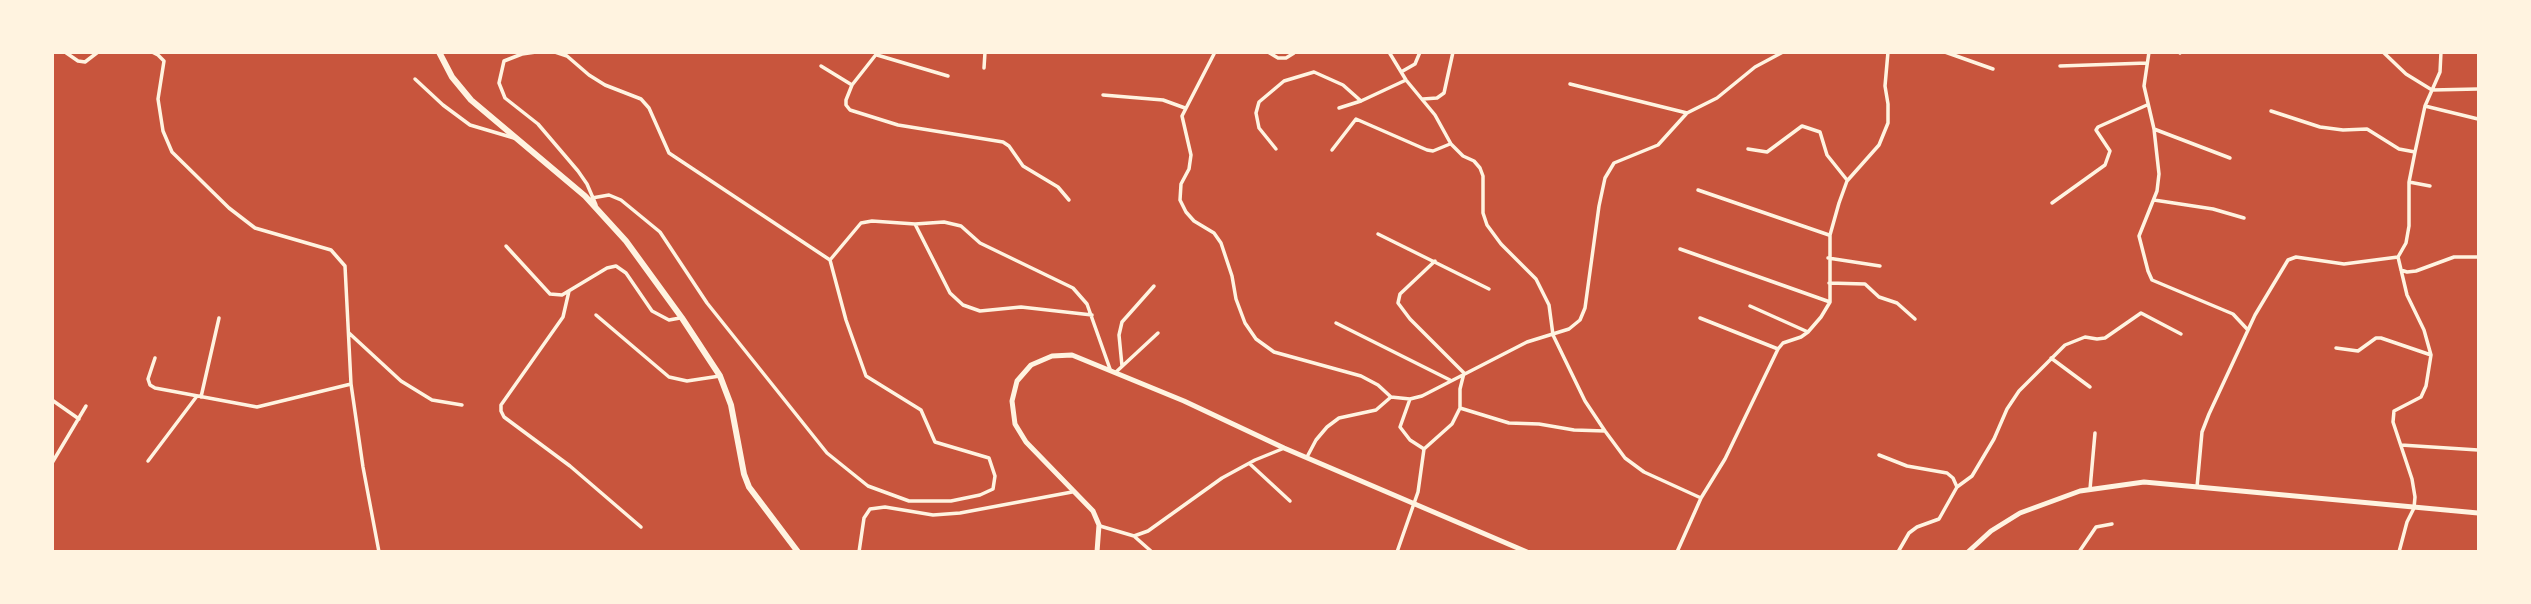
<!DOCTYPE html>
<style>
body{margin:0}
#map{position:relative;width:2531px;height:604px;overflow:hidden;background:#c8553d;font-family:Cabin,sans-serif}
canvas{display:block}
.frame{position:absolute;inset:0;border:54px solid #fff3e0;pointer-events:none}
</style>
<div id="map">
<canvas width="2531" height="604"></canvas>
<div class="frame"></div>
</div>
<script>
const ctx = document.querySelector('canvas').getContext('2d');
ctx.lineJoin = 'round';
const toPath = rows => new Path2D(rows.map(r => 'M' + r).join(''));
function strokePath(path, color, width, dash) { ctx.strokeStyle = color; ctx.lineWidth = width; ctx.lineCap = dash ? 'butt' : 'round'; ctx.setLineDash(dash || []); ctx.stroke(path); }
const minor = toPath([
 [65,52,78,61,85,62,98,52],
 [152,52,158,55,164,61,158,99,163,131,172,152,229,208,255,228,331,250,345,266,351,384,363,467,379,552],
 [536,52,522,54,504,61,499,83,505,98,538,124,578,171,587,184,596,205],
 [555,52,567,56,589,75,605,85,641,99,649,108,669,153,830,260,846,320,866,376,921,410,935,442,989,458,995,476,993,489,980,495,951,501,909,501,868,486,827,453,707,303,660,232,621,200,609,195,592,198],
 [1215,52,1182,116,1191,155,1189,169,1181,184,1180,200,1186,212,1194,221,1214,233,1221,243,1232,276,1236,299,1245,323,1256,339,1274,352,1361,376,1378,385,1391,397],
 [1268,52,1278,58,1286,58,1294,53],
 [1389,52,1406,80,1435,115,1451,144,1463,156,1474,161,1480,168,1483,176,1483,213,1487,225,1501,244,1536,279,1549,305,1553,335,1585,401,1605,431,1625,458,1644,472,1701,498],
 [1945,52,1993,69],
 [2149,52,2144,86,2154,129,2159,174,2157,191,2139,236,2148,271,2152,280,2233,314,2247,329],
 [2179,52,2180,53],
 [2383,52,2406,74,2432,90,2478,89],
 [877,55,948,76],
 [821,66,852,85,846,100,846,105,850,110,898,125,1003,142,1009,146,1023,166,1058,187,1069,200],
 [2060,66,2147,63],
 [984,68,985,52],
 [1401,72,1415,64,1420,52],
 [415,79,443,105,470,125,514,138],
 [1570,84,1687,113],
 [852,85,878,52],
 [1103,95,1163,100,1185,108],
 [1423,99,1437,98,1444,93,1453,52],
 [2425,106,2478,119],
 [1339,108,1361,101,1406,80],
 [2271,111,2320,127,2343,130,2367,129,2399,149,2415,152],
 [2154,129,2230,158],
 [1276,149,1259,128,1256,113,1259,102,1284,81,1314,72,1343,85,1361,101],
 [1748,149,1767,152,1802,126,1820,132,1827,155,1847,180],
 [1332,150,1356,119,1427,150,1433,151,1450,144],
 [2409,182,2430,186],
 [1698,190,1829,235],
 [2154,200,2213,209,2244,218],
 [2052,203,2105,165,2110,151,2096,130,2098,127,2147,105],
 [915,224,950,293,963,305,980,311,1021,307,1092,315],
 [1378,234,1489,289],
 [506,246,550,294,562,295,607,268,616,266,626,273,652,311,669,320,680,318],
 [1680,249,1830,302],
 [1828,258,1880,266],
 [830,260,861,223,872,221,915,224,944,222,961,226,980,243,1073,288,1087,304,1110,369],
 [2401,270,2407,272,2416,271,2454,257,2478,257],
 [1829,283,1865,284,1879,297,1897,303,1915,319],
 [569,291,563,317,501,405,501,411,504,417,570,466,641,527],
 [1750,306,1808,332],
 [596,315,669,377,687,381,720,376],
 [1700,318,1778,349],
 [1336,323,1450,380],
 [349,333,401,381,432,400,462,405],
 [2336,348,2358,351,2376,338,2381,338,2431,355],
 [155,358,148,379,150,385,155,388,257,407,351,384],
 [2051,358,2090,387],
 [1122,366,1119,335,1122,322,1154,286],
 [1116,372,1158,333],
 [201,397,219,318],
 [1410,399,1400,427,1410,440,1424,449],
 [52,400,79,419],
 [1460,408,1509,423,1539,424,1574,430,1605,431],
 [2401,445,2478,450],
 [1424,449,1452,424,1460,408,1460,389,1464,373,1410,319,1398,303,1400,294,1435,261],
 [1879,455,1907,466,1947,473,1953,478,1957,487],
 [1307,457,1316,440,1327,427,1339,418,1376,410,1391,397,1410,399,1422,396,1527,342,1569,329,1580,320,1585,308,1599,206,1605,178,1614,163,1658,145,1687,113,1717,98,1755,67,1783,52],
 [148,461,197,396],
 [52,463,86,406],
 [1250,464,1290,501],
 [2197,487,2202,432,2209,414,2255,315,2288,260,2296,257,2344,264,2398,257],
 [2090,489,2095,433],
 [1100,526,1134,536,1148,531,1222,478,1255,460,1282,449],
 [1135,537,1152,552],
 [859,552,864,518,870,509,885,507,933,515,960,513,1072,492],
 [1397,552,1418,492,1424,449],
 [1677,552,1701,498,1725,459,1778,349,1783,343,1801,337,1808,332,1821,317,1830,302,1830,235,1839,203,1847,181,1879,145,1888,123,1888,104,1885,86,1888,52],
 [1898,552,1909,533,1917,527,1939,519,1957,487,1972,476,1994,439,2007,409,2019,391,2065,345,2085,337,2097,339,2105,338,2141,313,2181,334],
 [2079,552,2096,527,2112,524],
 [2399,552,2407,522,2414,508,2415,497,2412,479,2393,422,2394,411,2421,397,2426,386,2431,355,2424,330,2407,295,2398,257,2406,243,2409,226,2409,182,2415,152,2425,106,2440,72,2441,52]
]);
const secondary = toPath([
 [1097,552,1099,525,1093,511,1026,442,1015,424,1012,401,1017,381,1031,365,1052,356,1072,355,1184,401,1284,448,1527,552],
 [1968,552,1991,531,2020,513,2080,491,2144,482,2478,513]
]);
const primary = toPath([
 [439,52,452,77,471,100,585,196,626,241,682,318,720,376,731,405,744,474,749,487,798,552]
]);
strokePath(minor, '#fff3e0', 3.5);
strokePath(secondary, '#fff3e0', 5);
strokePath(primary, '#fff3e0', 6);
</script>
